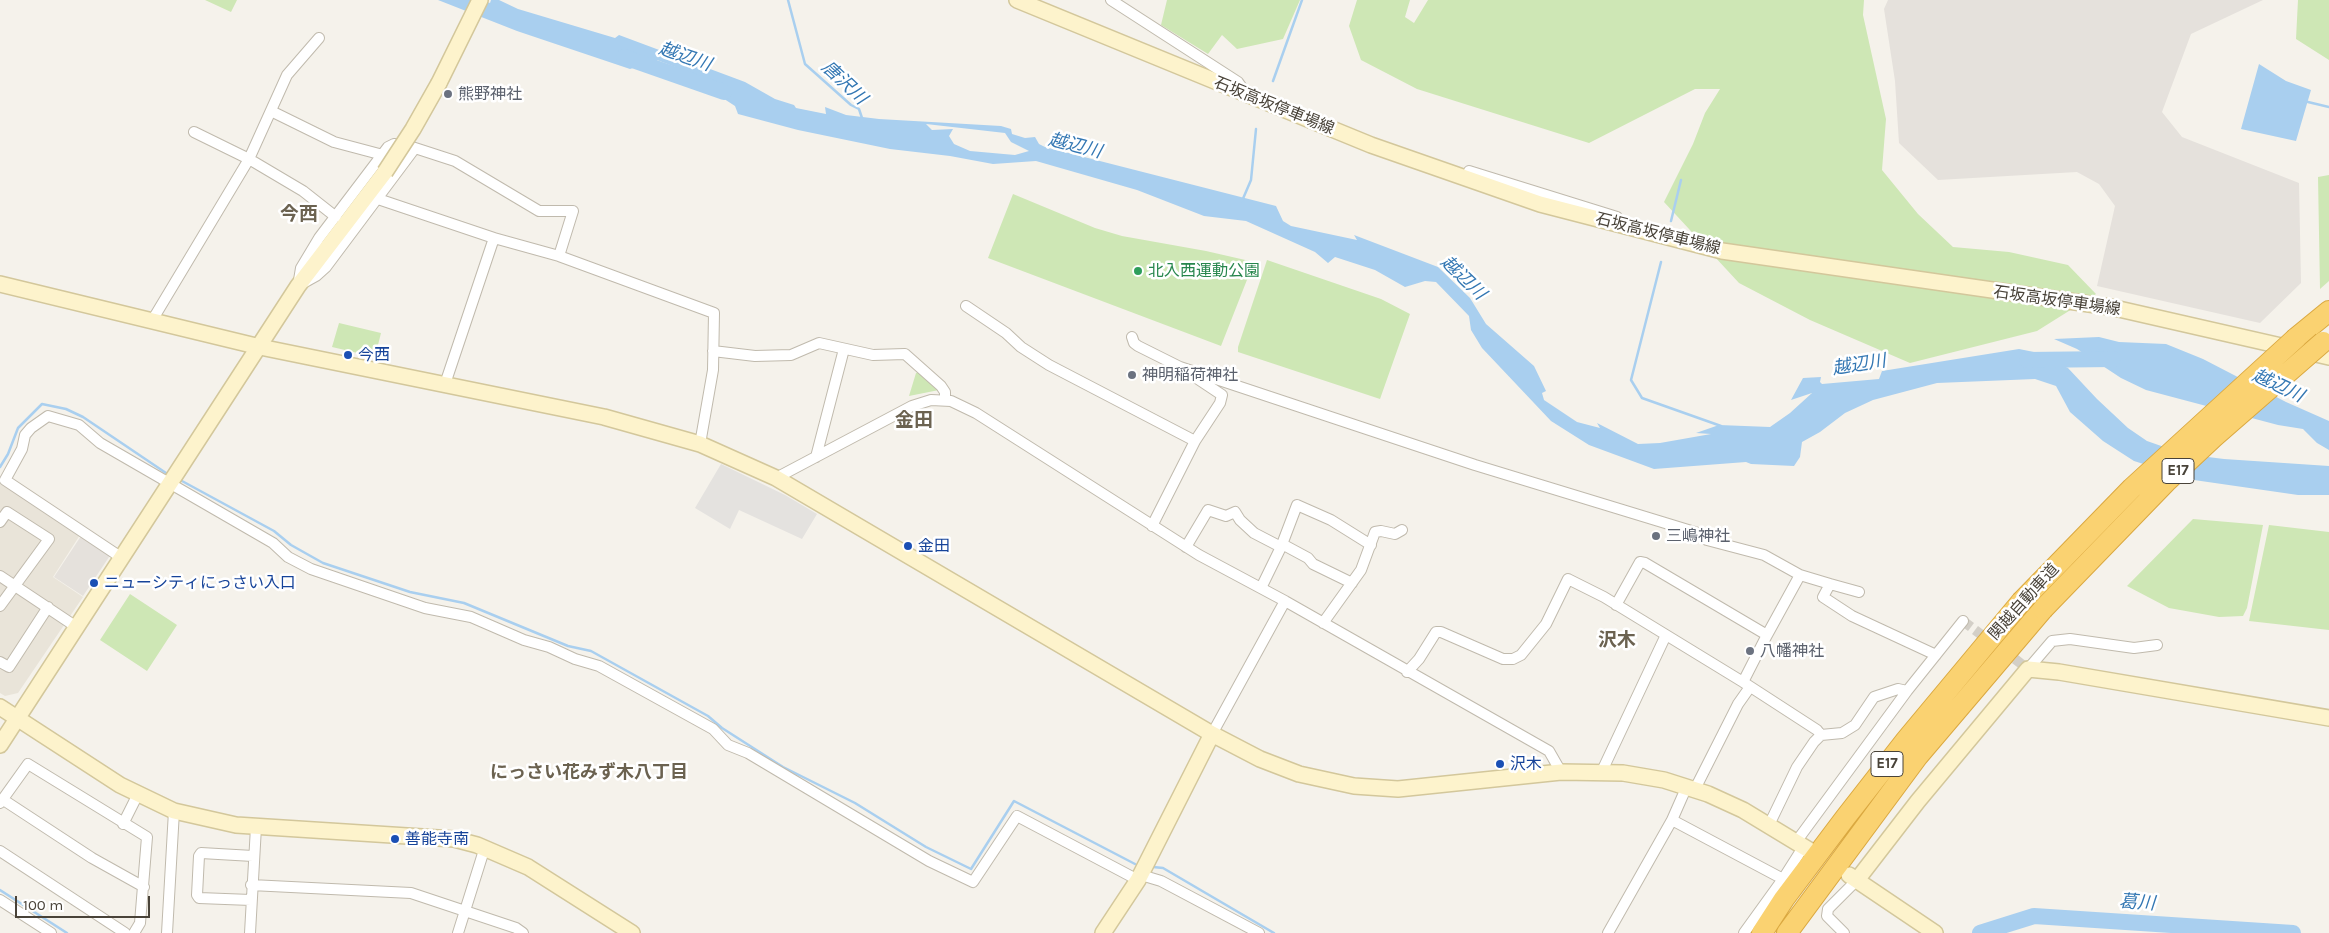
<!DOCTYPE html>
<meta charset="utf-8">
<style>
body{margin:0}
#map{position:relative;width:2329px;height:933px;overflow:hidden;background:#f5f2eb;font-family:Karla,sans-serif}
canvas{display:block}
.scale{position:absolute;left:15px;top:896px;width:135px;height:22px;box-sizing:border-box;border:2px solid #494339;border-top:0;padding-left:6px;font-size:15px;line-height:18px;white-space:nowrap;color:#494339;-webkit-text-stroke:4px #fff;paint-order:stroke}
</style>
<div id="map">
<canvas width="2329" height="933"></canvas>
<div class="scale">100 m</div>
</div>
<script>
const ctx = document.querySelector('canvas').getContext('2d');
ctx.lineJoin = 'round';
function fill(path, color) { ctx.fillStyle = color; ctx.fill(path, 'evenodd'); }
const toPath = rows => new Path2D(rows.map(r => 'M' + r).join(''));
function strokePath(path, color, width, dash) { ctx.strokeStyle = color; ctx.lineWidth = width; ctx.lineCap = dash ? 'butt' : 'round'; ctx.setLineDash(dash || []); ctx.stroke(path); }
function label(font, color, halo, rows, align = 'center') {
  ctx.font = font + ' Karla,"Noto Sans JP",sans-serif'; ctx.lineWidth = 5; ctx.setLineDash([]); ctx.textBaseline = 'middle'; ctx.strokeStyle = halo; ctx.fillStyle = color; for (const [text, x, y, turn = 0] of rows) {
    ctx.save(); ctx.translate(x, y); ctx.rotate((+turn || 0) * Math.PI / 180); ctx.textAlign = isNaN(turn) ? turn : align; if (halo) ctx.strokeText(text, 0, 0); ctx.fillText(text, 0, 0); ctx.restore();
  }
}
const residential = toPath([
 [0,482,80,535,53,577,83,597,18,693,5,696,0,693]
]);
const industrial = toPath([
 [1888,0,2263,0,2191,34,2162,112,2182,137,2299,183,2301,283,2260,323,2097,286,2115,206,2099,184,2077,172,1938,180,1899,143,1895,81,1884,9],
 [81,536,108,553,109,557,83,596,54,577]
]);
const green = toPath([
 [205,0,237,0,231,12],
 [1167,0,1300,0,1283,39,1237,49,1222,35,1208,54,1161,25],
 [1357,0,1410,0,1405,17,1414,23,1428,0,1864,0,1863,15,1886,119,1882,170,1918,214,1953,247,2009,252,2068,265,2096,294,2037,331,1910,363,1810,320,1739,283,1664,202,1693,144,1705,113,1720,89,1695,89,1589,143,1417,89,1361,60,1349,26],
 [2298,0,2329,0,2329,60,2296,39],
 [2329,175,2329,281,2320,289,2318,177],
 [1013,194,1095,228,1122,236,1206,251,1254,262,1221,346,988,258],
 [1267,260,1381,299,1410,314,1380,399,1238,352,1238,347],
 [339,323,381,333,375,357,332,347],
 [920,372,939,390,909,396,916,373],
 [2193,519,2263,525,2247,608,2243,616,2219,617,2169,608,2127,586],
 [2269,525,2329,532,2329,630,2249,621],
 [130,594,177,625,147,671,100,640]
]);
const parking = toPath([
 [721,464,785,495,817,514,802,539,739,510,730,529,695,508]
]);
const water = toPath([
 [438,0,482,0,490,3,491,0,499,0,518,9,615,38,619,35,745,82,775,99,794,105,796,108,826,114,825,107,846,115,879,119,1001,126,1011,129,1012,134,1025,138,1035,137,1039,144,1045,147,1276,206,1283,221,1291,226,1357,240,1354,235,1438,267,1470,298,1486,324,1534,366,1546,391,1542,393,1544,400,1577,422,1600,428,1597,423,1638,444,1660,443,1711,434,1696,433,1719,425,1770,427,1790,413,1812,393,1791,400,1803,378,1821,377,1820,382,1822,384,1879,379,1882,371,2019,349,2034,352,2068,368,2097,399,2128,428,2147,441,2184,454,2224,459,2329,466,2329,495,2298,495,2194,480,2134,461,2103,441,2070,412,2056,386,2035,379,1937,383,1873,400,1845,413,1820,432,1802,442,1800,457,1794,466,1751,464,1746,462,1654,469,1589,445,1551,421,1482,348,1471,330,1469,316,1436,282,1425,281,1405,287,1375,270,1335,257,1328,263,1315,252,1246,221,1204,216,1137,190,1036,161,993,164,950,156,890,149,798,130,738,114,735,106,675,67,657,60,630,69,517,31],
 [926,124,1005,133,1011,142,1029,151,1015,155,970,151,954,144,949,136,953,129,932,130],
 [2259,64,2286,81,2311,90,2296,141,2241,129],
 [2099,337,2119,342,2166,344,2203,359,2286,402,2329,421,2329,450,2317,443,2303,429,2278,425,2146,390,2121,378,2077,349,2054,339]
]);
const stream = toPath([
 [788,0,805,64,851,105,859,109,862,118],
 [1273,81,1302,0],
 [2308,102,2329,107],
 [1242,201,1251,180,1256,129],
 [1671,221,1681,180],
 [1661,262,1631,380,1642,398,1721,426],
 [0,467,8,454,18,428,42,404,66,409,83,417,166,473],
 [182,481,274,531,291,545,323,563,410,592,464,603,568,646,591,651,708,716,722,728,783,767,855,803,926,847,969,868,971,869,1014,801,1135,864],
 [1153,867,1163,868,1274,933],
 [0,890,67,933]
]);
const river = toPath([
 [624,57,724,92],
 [2027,360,2113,359],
 [1980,933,2034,916,2293,933]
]);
const streetTunnel = toPath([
 [1963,621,1991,642],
 [2003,650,2028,669]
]);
const street = toPath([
 [1111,0,1238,82,1245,92],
 [271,111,334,142,383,155],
 [194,132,249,159,303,191,336,217],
 [415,148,326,267,316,276,298,286,301,268,319,238,388,147,394,144,415,148,455,161,539,211,573,211,559,256],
 [1469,171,1617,217],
 [378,199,494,238,559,256,714,313,713,370,700,444],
 [966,306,1006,333,1021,347,1049,365,1195,441],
 [153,319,249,159,287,75,319,38],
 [1132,337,1134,343,1138,346,1180,367,1222,395,1220,403,1195,441,1152,526],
 [713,351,755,356,791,355,819,343,873,355,905,354,941,386,945,392,945,399],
 [1180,367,1475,465,1698,533,1707,540,1764,555,1800,575],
 [445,384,494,238],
 [816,457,844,349],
 [776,478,912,406,931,400,951,401,976,413,1199,555,1285,601,1549,751,1561,772],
 [0,522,7,512,49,539,0,606],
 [1282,544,1308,558,1313,564,1352,583],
 [1186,547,1208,510,1226,516,1235,512,1240,520,1254,533,1281,547],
 [122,558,5,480,22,449,25,435,31,428,48,416,79,425,100,443,273,543,288,557,311,569,425,608,471,617,524,640,549,647,575,659,599,666,713,729,728,745,748,753,929,861,973,882,1017,816,1138,880],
 [0,576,78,628],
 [1830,584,1859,592],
 [1261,588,1281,547,1297,505,1331,520,1371,545],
 [1616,605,1640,562,1645,563,1767,635,1743,682],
 [1323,623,1361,570,1375,532,1381,531,1395,534,1402,530],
 [1767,635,1800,575,1830,584,1823,597,1852,616,1936,655],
 [0,662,9,667,48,607],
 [2028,669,2052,641,2070,639,2134,648,2157,645],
 [1407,672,1419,659,1436,632,1441,632,1503,659,1513,659,1521,655,1546,624,1568,579,1604,597,1743,682,1817,730,1821,735],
 [1212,734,1285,601],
 [1602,771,1666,635],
 [1695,789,1738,704,1750,687],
 [2,799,92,858,144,887],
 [0,803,28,764,147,837,140,923,134,933],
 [1672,820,1783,879,1804,846],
 [123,824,138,794],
 [1769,825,1797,767,1814,742,1821,735,1842,733,1855,725,1874,697,1898,689,1907,691,1963,621],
 [1796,842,1907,691],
 [0,851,125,933],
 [1141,875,1161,881,1259,933],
 [251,885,411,893,516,928,523,933],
 [0,900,51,933],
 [251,900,199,898,197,895,199,856,201,853,253,856],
 [167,933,174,811],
 [250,933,256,827],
 [458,933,485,847],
 [1608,933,1672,820,1687,786],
 [1744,933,1783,879],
 [1844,933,1827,916,1828,909,1857,880]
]);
const secondary = toPath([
 [1017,0,1371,145,1540,204,1722,251,2110,307,2329,357],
 [439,83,480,0],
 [0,284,260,347,604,417,700,444,776,478,1212,734,1260,759,1299,774,1354,786,1398,789,1561,772,1623,773,1664,780,1708,794,1743,810,1809,850],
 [0,707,120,785,174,811,236,825,454,839,477,845,528,867,632,933],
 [0,745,298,286,385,172],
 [1849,875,1935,933],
 [1857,880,1918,801,2028,669,2059,672,2329,718],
 [1103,933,1138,880,1212,734]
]);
const highway = toPath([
 [2296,338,2329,311],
 [1762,933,1784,899,1845,818,1906,740,2021,602],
 [1787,933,1918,756,2043,609]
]);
const secondaryBridge = toPath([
 [385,172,413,129,439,83]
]);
const highwayBridge = toPath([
 [2021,602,2132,488,2296,338],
 [2043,609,2166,482,2214,437,2323,342]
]);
const markers = [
 [448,94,5,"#6b7280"],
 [1138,271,5,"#2e9e5b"],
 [348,355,5,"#1a4fb4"],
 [1132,375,5,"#6b7280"],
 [1656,536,5,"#6b7280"],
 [908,546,5,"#1a4fb4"],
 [94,583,5,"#1a4fb4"],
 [1750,651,5,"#6b7280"],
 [1500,764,5,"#1a4fb4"],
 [395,839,5,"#1a4fb4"]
];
const shields = [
 [2178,471,32],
 [1887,764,32]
];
const shieldNames = [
 ["E17",2178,471],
 ["E17",1887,764]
];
const worshipNames = [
 ["熊野神社",458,94],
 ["神明稲荷神社",1142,375],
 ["三嶋神社",1666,536],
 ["八幡神社",1760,651]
];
const streetNames = [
 ["石坂高坂停車場線",1274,106,22],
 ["石坂高坂停車場線",1658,234,14],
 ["石坂高坂停車場線",2057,301,8],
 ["関越自動車道",2024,602,-48]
];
const leisureNames = [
 ["北入西運動公園",1148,271]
];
const transitNames = [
 ["今西",358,355],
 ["金田",918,546],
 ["ニューシティにっさい入口",104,583],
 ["沢木",1510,764],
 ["善能寺南",405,839]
];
const waterNames = [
 ["越辺川",685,57,19],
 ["唐沢川",844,83,43],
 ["越辺川",1075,146,14],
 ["越辺川",1463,278,44],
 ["越辺川",1859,365,-9],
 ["越辺川",2278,386,25],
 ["葛川",2137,903,4]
];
const neighbourhoodNames = [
 ["にっさい花みず木八丁目",589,773]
];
const quarterNames = [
 ["今西",299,215],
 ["金田",914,421],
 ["沢木",1617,641]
];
fill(residential, '#e9e4d9');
fill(industrial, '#e5e1dc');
fill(green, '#cee7b5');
fill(parking, '#e4e2df');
fill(water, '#a9cfef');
strokePath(stream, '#a9cfef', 2.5);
strokePath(river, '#a9cfef', 16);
strokePath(streetTunnel, '#d3cfc7', 10, [10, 5]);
strokePath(street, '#c0baad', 12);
strokePath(secondary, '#d3c79b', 18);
strokePath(highway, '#daa840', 22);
strokePath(street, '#fff', 10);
strokePath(secondary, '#fdf3cc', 15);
strokePath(highway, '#fad271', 20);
strokePath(secondaryBridge, '#d3c79b', 18, []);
strokePath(highwayBridge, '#daa840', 22, []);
strokePath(secondaryBridge, '#fdf3cc', 15);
strokePath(highwayBridge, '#fad271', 20);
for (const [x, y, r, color] of markers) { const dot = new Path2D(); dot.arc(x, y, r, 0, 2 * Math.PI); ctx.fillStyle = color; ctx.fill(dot); strokePath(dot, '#fff', 2); }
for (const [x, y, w] of shields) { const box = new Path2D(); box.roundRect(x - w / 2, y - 12.5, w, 25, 4); ctx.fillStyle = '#fff'; ctx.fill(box); strokePath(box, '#494339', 1); }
label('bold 15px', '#494339', null, shieldNames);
label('16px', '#5b616d', '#fff', worshipNames, 'left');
label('16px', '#494339', '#fff', streetNames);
label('16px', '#27864d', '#fff', leisureNames, 'left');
label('16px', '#164399', '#fff', transitNames, 'left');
label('italic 18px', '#3377b3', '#fff', waterNames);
label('bold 18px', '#6b6250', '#fff', neighbourhoodNames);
label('bold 19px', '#6b6250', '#fff', quarterNames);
</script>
